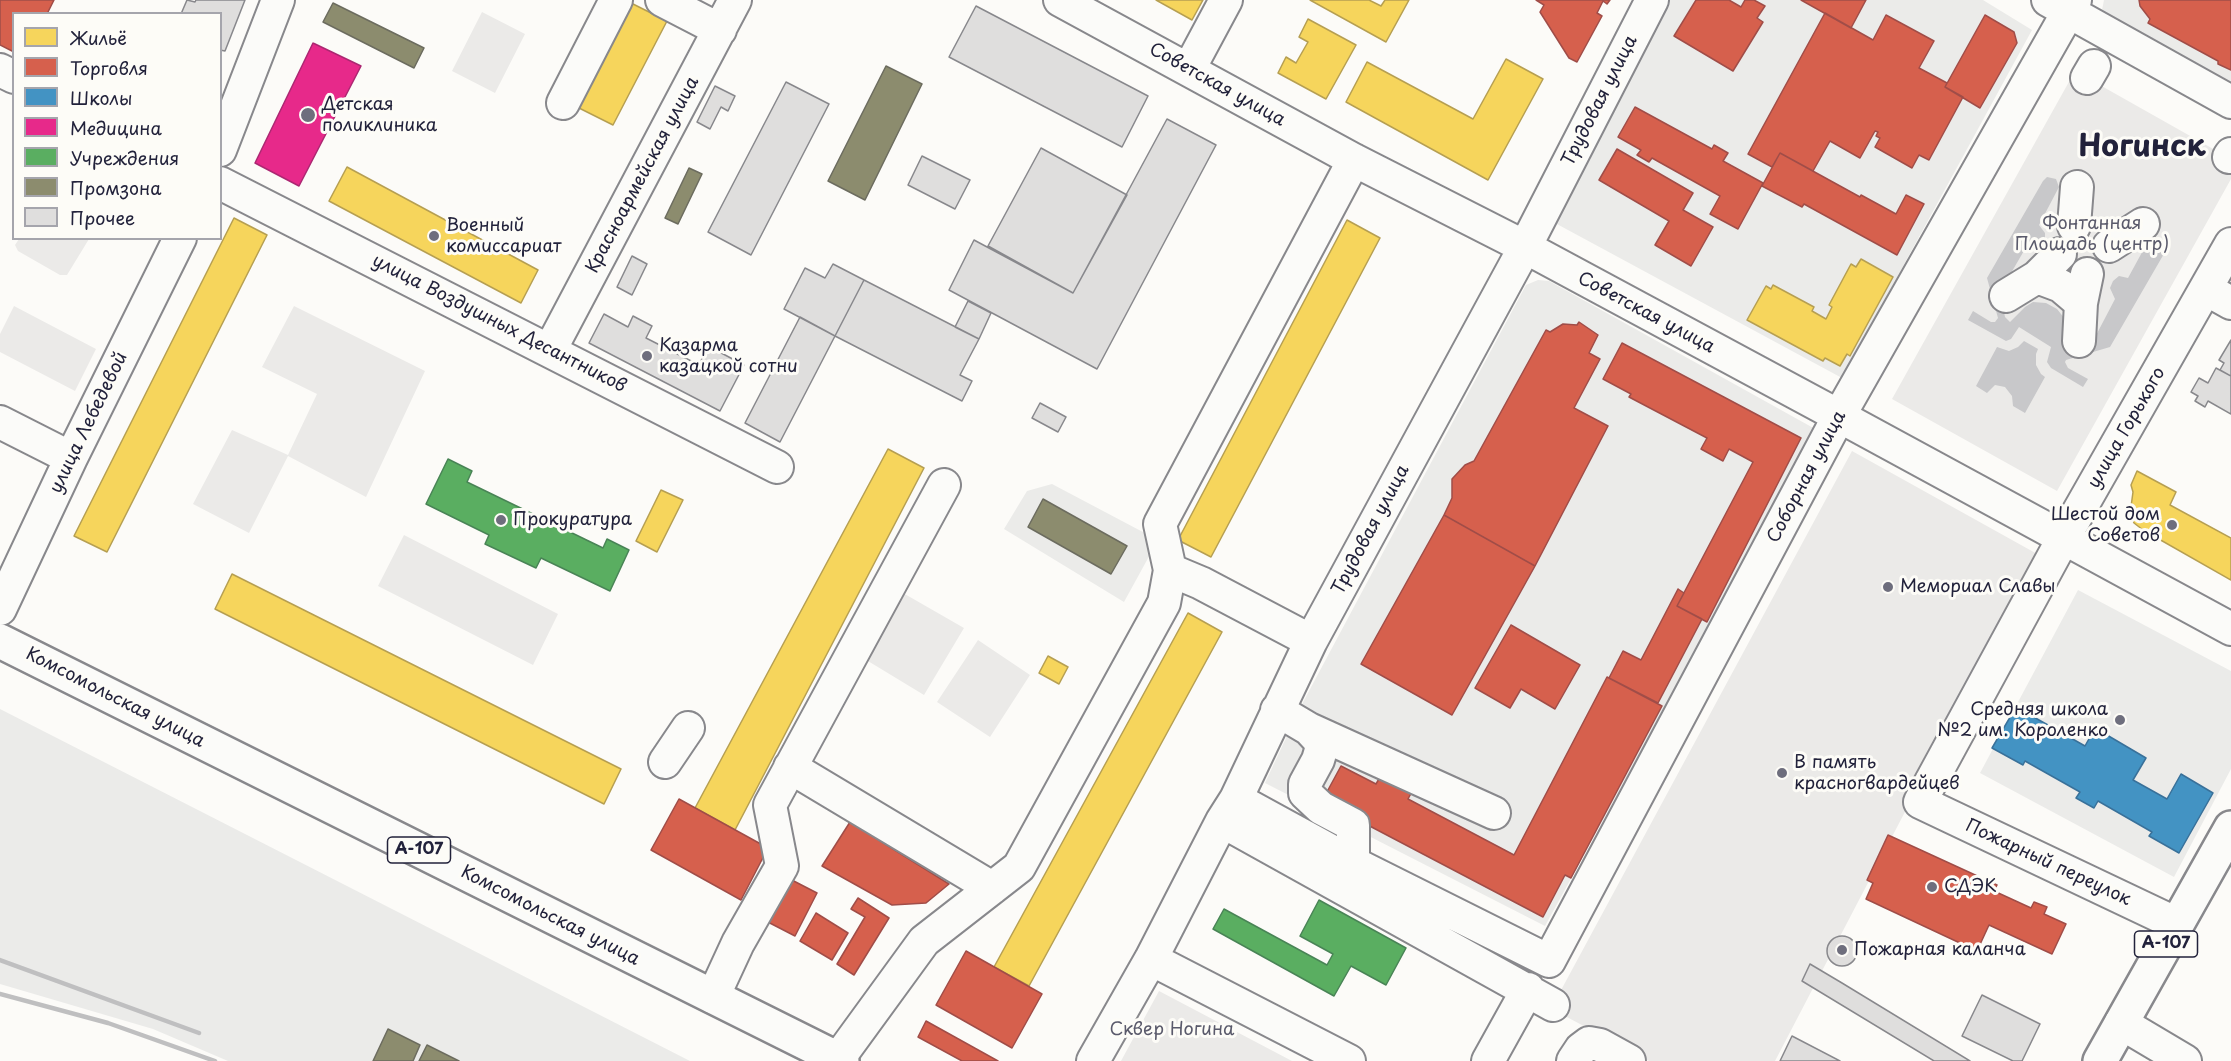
<!DOCTYPE html>
<meta charset="utf-8">
<style>
body{margin:0}
#map{position:relative;width:2231px;height:1061px;overflow:hidden;background:#fcfbf8;font-family:"Playpen Sans",sans-serif}
canvas{display:block}
.legend{position:absolute;left:12px;top:12px;width:210px;height:228px;box-sizing:border-box;background:#fdfcf7;border:2px solid #a5a5ac;margin:0;padding:8px 10px;list-style:none;font-size:18px;color:#22223b}
.legend li{display:flex;align-items:center;gap:12px;height:30px}
.legend b{width:30px;border:2px solid #a5a5ac}
</style>
<div id="map">
<canvas width="2231" height="1061"></canvas>
<ul class="legend">
<li><b style="height:16px;background:#f6d55c"></b>Жильё</li>
<li><b style="height:16px;background:#d6604d"></b>Торговля</li>
<li><b style="height:16px;background:#4393c3"></b>Школы</li>
<li><b style="height:16px;background:#e7298a"></b>Медицина</li>
<li><b style="height:16px;background:#5aae61"></b>Учреждения</li>
<li><b style="height:16px;background:#8c8c6e"></b>Промзона</li>
<li><b style="height:16px;background:#dfdedd"></b>Прочее</li>
</ul>
</div>
<script>
const ctx = document.querySelector('canvas').getContext('2d');
ctx.lineJoin = 'round';
function fill(path, color) { ctx.fillStyle = color; ctx.fill(path, 'evenodd'); }
const toPath = rows => new Path2D(rows.map(r => 'M' + r).join(''));
function strokePath(path, color, width, dash) { ctx.strokeStyle = color; ctx.lineWidth = width; ctx.lineCap = dash ? 'butt' : 'round'; ctx.setLineDash(dash || []); ctx.stroke(path); }
function label(font, color, halo, rows, align = 'center') {
  ctx.font = font + ' "Playpen Sans",sans-serif'; ctx.lineWidth = 6; ctx.setLineDash([]); ctx.textBaseline = 'middle'; ctx.strokeStyle = halo; ctx.fillStyle = color; for (const [text, x, y, turn = 0] of rows) {
    ctx.save(); ctx.translate(x, y); ctx.rotate((+turn || 0) * Math.PI / 180); ctx.textAlign = isNaN(turn) ? turn : align; if (halo) ctx.strokeText(text, 0, 0); ctx.fillText(text, 0, 0); ctx.restore();
  }
}
const built = toPath([
 [1667,0,1983,0,2032,30,1842,378,1555,223],
 [2104,0,2231,0,2231,82,2113,20,2102,10],
 [1538,280,1549,281,1817,430,1545,926,1265,783,1301,706,1526,285],
 [1052,484,1158,540,1124,602,1004,529,1027,491],
 [2078,590,2231,671,2231,769,2174,877,1980,773],
 [0,709,690,1061,228,1061,153,1029,0,984]
]);
const green = toPath([
 [482,12,525,34,495,93,452,71],
 [2075,71,2231,159,2231,179,2057,491,1892,399],
 [19,239,19,238,89,239,67,275,60,275,18,251,15,245],
 [14,306,96,349,75,391,0,352,0,334],
 [294,306,425,371,366,497,288,456,249,533,193,504,232,430,288,455,317,394,262,367],
 [1852,451,2039,555,1775,1061,1649,1061,1565,1016,1570,1014,1553,1005],
 [404,535,558,614,533,665,378,586],
 [903,593,964,628,924,695,863,658],
 [978,640,1030,675,990,737,937,702],
 [1159,991,1292,1061,1121,1061]
]);
const water = toPath([
 [2047,177,2056,179,2059,187,2039,225,2045,233,2045,241,2037,250,2025,249,2000,292,2005,317,2010,322,2025,307,2033,302,2046,303,2057,309,2065,319,2066,332,2062,343,2063,349,2065,351,2092,343,2115,299,2110,288,2113,281,2119,276,2128,278,2146,245,2153,238,2161,238,2167,243,2165,252,2110,347,2066,360,2065,362,2068,368,2088,379,2083,387,2051,368,2047,362,2051,347,2019,327,2011,339,2006,341,1968,320,1973,311,1991,322,1995,322,1998,318,1987,278,2043,181],
 [2024,341,2038,349,2036,354,2036,365,2041,374,2045,377,2025,413,2013,406,2012,396,2005,387,1995,385,1987,393,1976,386,1997,347,2009,351,2018,347]
]);
const homes = toPath([
 [1156,0,1203,0,1192,20,1156,0],
 [1310,0,1369,0,1381,6,1385,0,1409,0,1386,42,1310,0],
 [631,3,667,21,613,125,577,107,631,3],
 [1308,19,1356,45,1326,99,1278,73,1286,57,1296,63,1308,42,1299,37,1308,19],
 [1506,59,1543,79,1488,180,1346,102,1367,62,1473,119,1506,59],
 [347,167,538,270,521,303,329,201,347,167],
 [234,218,267,235,107,552,74,536,234,218],
 [1347,220,1380,238,1211,557,1178,540,1347,220],
 [1861,259,1893,277,1850,356,1847,354,1840,366,1825,358,1823,361,1747,320,1766,286,1771,289,1773,285,1814,307,1812,311,1826,319,1832,307,1829,305,1851,264,1856,267,1861,259],
 [888,449,924,468,735,830,695,808,888,449],
 [2137,471,2176,492,2170,505,2231,538,2231,580,2143,530,2134,523,2130,514,2133,492,2131,485,2137,471],
 [661,490,683,500,657,552,636,541,661,490],
 [232,574,621,769,604,804,215,609,232,574],
 [1188,613,1222,632,1029,986,994,967,1188,613],
 [1048,656,1068,667,1059,684,1039,673,1048,656]
]);
const shops = toPath([
 [0,0,54,0,47,14,14,14,14,52,0,45,0,0],
 [1536,0,1610,0,1607,4,1603,1,1597,13,1602,16,1577,62,1569,58,1540,12,1544,5,1536,0],
 [1696,0,1729,0,1741,7,1745,0,1754,0,1765,6,1757,18,1763,22,1733,71,1674,36,1696,0],
 [1801,0,1866,0,1851,28,1801,0],
 [2139,0,2231,0,2231,70,2218,64,2218,61,2148,23,2150,19,2140,6,2139,0],
 [1825,13,1873,40,1886,15,1934,41,1919,68,1947,83,1945,87,1963,97,1929,160,1919,155,1912,168,1875,147,1880,138,1876,136,1878,132,1875,131,1860,158,1830,141,1813,171,1780,153,1772,167,1748,154,1825,13],
 [1985,15,2014,32,2017,43,1980,108,1945,87,1985,15],
 [1635,107,1712,149,1714,145,1728,153,1723,161,1763,183,1738,229,1710,214,1720,196,1652,158,1649,162,1637,155,1641,150,1618,137,1635,107],
 [1617,149,1693,193,1683,210,1713,227,1691,266,1655,245,1669,221,1599,180,1617,149],
 [1780,153,1860,197,1861,195,1896,214,1906,195,1924,204,1897,255,1804,204,1802,207,1762,186,1780,153],
 [1579,322,1598,335,1589,353,1600,359,1574,408,1608,426,1535,566,1444,515,1452,498,1452,479,1465,465,1474,461,1546,330,1550,332,1563,324,1577,325,1579,322],
 [1622,343,1801,438,1707,622,1677,606,1753,462,1729,449,1723,461,1701,449,1707,438,1629,397,1631,394,1603,379,1622,343],
 [1444,515,1535,566,1452,715,1361,664,1444,515],
 [1678,589,1684,593,1677,606,1702,619,1658,703,1609,678,1623,651,1641,660,1678,589],
 [1511,625,1580,665,1555,709,1521,689,1510,708,1475,688,1511,625],
 [1607,677,1662,706,1571,878,1565,875,1543,917,1322,801,1341,766,1376,784,1383,772,1414,788,1408,799,1514,855,1607,677],
 [679,799,768,848,741,900,651,850,679,799],
 [850,822,949,884,926,903,892,905,822,866,850,822],
 [1888,835,1997,885,1994,891,2031,908,2034,902,2047,907,2044,914,2066,924,2052,954,1989,925,1977,951,1866,899,1873,883,1867,880,1888,835],
 [786,877,817,893,795,936,764,920,786,877],
 [858,898,889,918,854,975,837,964,865,917,851,909,858,898],
 [816,913,848,933,832,960,800,941,816,913],
 [966,951,1042,994,1012,1048,936,1005,966,951],
 [926,1021,998,1061,962,1061,918,1037,926,1021]
]);
const schools = toPath([
 [2016,707,2085,746,2095,728,2146,758,2133,780,2167,799,2181,774,2213,793,2179,853,2149,836,2152,832,2098,801,2094,808,2076,798,2080,792,2025,761,2023,765,1992,748,2016,707]
]);
const health = toPath([
 [313,43,361,66,299,186,255,163,313,43]
]);
const public = toPath([
 [448,459,472,471,467,482,603,548,607,539,629,550,610,591,541,558,536,568,485,544,489,535,426,504,448,459],
 [1319,900,1406,948,1386,985,1351,966,1334,996,1213,929,1224,909,1327,965,1333,954,1300,936,1319,900]
]);
const industry = toPath([
 [333,3,424,48,414,68,323,22,333,3],
 [886,66,922,84,865,200,828,181,886,66],
 [689,168,702,174,678,224,665,218,689,168],
 [1043,499,1127,546,1111,574,1028,527,1043,499],
 [388,1029,420,1045,413,1061,373,1061,388,1029],
 [427,1045,459,1061,419,1061,427,1045]
]);
const building = toPath([
 [187,0,195,2,196,0,245,0,225,51,220,50,220,14,181,14,187,0],
 [976,6,1148,96,1122,147,949,57,976,6],
 [786,82,829,104,751,255,708,232,786,82],
 [715,86,735,96,728,111,721,107,710,129,697,122,715,86],
 [1167,119,1216,145,1097,369,949,290,974,240,1073,293,1167,119],
 [1041,148,1127,195,1073,293,988,246,1041,148],
 [922,156,970,180,955,209,908,185,922,156],
 [632,256,647,264,632,295,617,287,632,256],
 [833,264,864,280,835,336,784,309,805,268,825,278,833,264],
 [864,280,979,339,960,375,972,381,962,401,835,336,864,280],
 [968,301,991,313,979,339,955,327,968,301],
 [604,314,628,327,633,316,652,326,646,338,699,365,708,346,744,365,720,411,589,343,604,314],
 [800,317,835,336,780,442,745,423,800,317],
 [2231,340,2231,376,2220,370,2224,363,2219,360,2231,340],
 [2216,368,2231,376,2231,414,2208,401,2205,407,2195,401,2198,396,2191,392,2199,378,2208,383,2216,368],
 [1040,403,1066,417,1058,432,1032,418,1040,403],
 '1827 951a15 15 0 1 1 30 0a15 15 0 1 1-30 0Z',
 [1810,964,1842,983,1970,1061,1934,1061,1802,981,1810,964],
 [1982,995,2040,1024,2022,1061,2013,1061,1962,1036,1982,995],
 [1792,1036,1840,1061,1780,1061,1792,1036]
]);
const minor = toPath([
 [662,0,720,30],
 [1060,0,1354,160,1525,247,1839,416,2231,629],
 [2048,0,2231,102],
 [1189,69,1226,0],
 [0,70,14,77],
 [2087,78,2094,66],
 [563,103,616,0],
 [220,150,278,0],
 [2229,157,2231,154],
 [220,183,777,467],
 [2074,226,2077,187],
 [2109,246,2143,224],
 [2037,277,2060,254],
 [2206,289,2231,303],
 [2006,296,2037,277,2061,286,2081,303,2079,341],
 [2081,303,2087,274],
 [550,350,735,0],
 [0,422,71,458],
 [1170,570,1201,583,1311,641],
 [0,609,71,458,180,238],
 [1277,710,1309,729,1320,741,1321,750,1318,760,1305,784,1305,793,1321,808,1353,825,1353,863],
 [1309,729,1494,813],
 [665,762,688,728],
 [790,767,992,888],
 [1236,799,1353,863,1549,961,1839,416,2075,0],
 [1222,821,1553,1005],
 [2177,924,1920,802,2063,539,2231,244],
 [1151,959,1349,1061],
 [713,997,738,943,782,866,770,805,944,485],
 [2121,1023,2185,1061],
 [838,1059,924,941,1019,867,1164,603,1170,570,1160,524,1354,160],
 [1093,1061,1151,959,1222,821,1236,799,1311,641,1525,247,1652,0],
 [1488,1061,1528,989],
 [1573,1061,1581,1049,1589,1043,1600,1045,1629,1061]
]);
const major = toPath([
 [0,641,842,1061],
 [2100,1061,2231,828]
]);
const rail = toPath([
 [0,960,199,1033],
 [0,994,108,1023,215,1061]
]);
const markers = [
 [308,115,8,"#6e6e7d"],
 [434,236,6,"#6e6e7d"],
 [647,356,6,"#6e6e7d"],
 [501,520,6,"#6e6e7d"],
 [2172,525,6,"#6e6e7d"],
 [1888,587,6,"#6e6e7d"],
 [2120,720,6,"#6e6e7d"],
 [1782,773,6,"#6e6e7d"],
 [1932,887,6,"#6e6e7d"],
 [1842,950,6,"#6e6e7d"]
];
const shields = [
 [419,850,63],
 [2166,944,63]
];
const shieldNames = [
 ["А-107",419,850],
 ["А-107",2166,944]
];
const streetNames = [
 ["Советская улица",1217,85,29],
 ["Трудовая улица",1600,101,-63],
 ["Красноармейская улица",643,175,-62],
 ["Советская улица",1646,313,28],
 ["улица Воздушных Десантников",499,324,27],
 ["улица Лебедевой",89,423,-64],
 ["улица Горького",2127,428,-60],
 ["Соборная улица",1807,477,-62],
 ["Трудовая улица",1371,530,-62],
 ["Комсомольская улица",115,698,27],
 ["Пожарный переулок",2048,863,25],
 ["Комсомольская улица",550,916,27]
];
const poiNames = [
 ["Детская",322,105],
 ["поликлиника",322,126],
 ["Военный",446,226],
 ["комиссариат",446,247],
 ["Казарма",659,346],
 ["казацкой сотни",659,367],
 ["Шестой дом",2160,515,"right"],
 ["Советов",2160,536,"right"],
 ["Прокуратура",513,520],
 ["Мемориал Славы",1900,587],
 ["Средняя школа",2108,710,"right"],
 ["№2 им. Короленко",2108,731,"right"],
 ["В память",1794,763],
 ["красногвардейцев",1794,784],
 ["СДЭК",1944,887],
 ["Пожарная каланча",1854,950]
];
const parkNames = [
 ["Фонтанная",2092,224],
 ["Площадь (центр)",2092,245],
 ["Сквер Ногина",1172,1030]
];
const townNames = [
 ["Ногинск",2142,148]
];
fill(built, '#ebebe9');
fill(green, '#ebeae8');
fill(water, '#c8c8ca');
fill(homes, '#f6d55c');
strokePath(homes, '#b69f52', 1.5);
fill(shops, '#d6604d');
strokePath(shops, '#a04d48', 1.5);
fill(schools, '#4393c3');
strokePath(schools, '#39719a', 1.5);
fill(health, '#e7298a');
strokePath(health, '#ac2772', 1.5);
fill(public, '#5aae61');
strokePath(public, '#498456', 1.5);
fill(industry, '#8c8c6e');
strokePath(industry, '#6c6c5f', 1.5);
fill(building, '#dfdedd');
strokePath(building, '#88888c', 1.5);
strokePath(minor, '#88888c', 36);
strokePath(major, '#88888c', 38);
strokePath(minor, '#fbfbf9', 32);
strokePath(major, '#fbfbf9', 33);
strokePath(rail, '#bfbfc0', 4.5);
for (const [x, y, r, color] of markers) { const dot = new Path2D(); dot.arc(x, y, r, 0, 2 * Math.PI); ctx.fillStyle = color; ctx.fill(dot); strokePath(dot, '#fdfcf7', 2); }
for (const [x, y, w] of shields) { const box = new Path2D(); box.roundRect(x - w / 2, y - 13, w, 26, 4.5); ctx.fillStyle = '#fdfcf7'; ctx.fill(box); strokePath(box, '#22223b', 1.5); }
label('bold 16px', '#22223b', null, shieldNames);
label('18px', '#22223b', '#fdfcf7', streetNames);
label('18px', '#22223b', '#fdfcf7', poiNames, 'left');
label('18px', '#5a5a6b', '#fdfcf7', parkNames);
label('bold 30px', '#22223b', '#fdfcf7', townNames);
</script>
